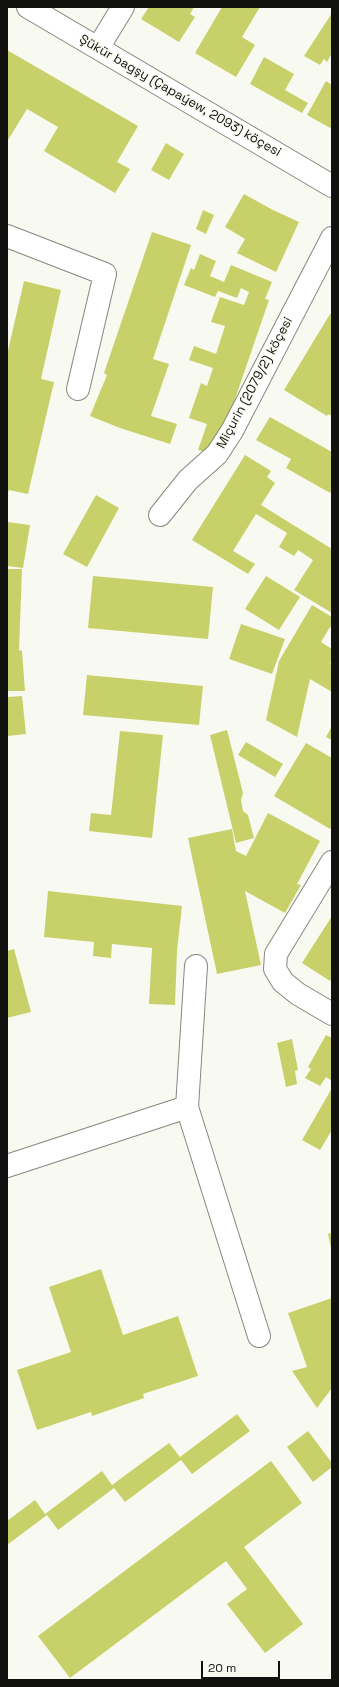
<!DOCTYPE html>
<meta charset="utf-8">
<style>
body{margin:0}
#map{position:relative;width:339px;height:1687px;overflow:hidden;background:#f8faf1;font-family:"Space Grotesk",sans-serif}
canvas{display:block}
.frame{position:absolute;inset:0;border:8px solid #11120f;pointer-events:none}
.scale{position:absolute;left:201px;top:1661px;width:79px;height:18px;box-sizing:border-box;border:2px solid #11120f;border-top:0;padding-left:5px;font-size:12px;line-height:14px;white-space:nowrap;color:#11120f;-webkit-text-stroke:3px #f8faf1;paint-order:stroke}
</style>
<div id="map">
<canvas width="339" height="1687"></canvas>
<div class="frame"></div>
<div class="scale">20 m</div>
</div>
<script>
const ctx = document.querySelector('canvas').getContext('2d');
ctx.lineJoin = 'round';
function fill(path, color) { ctx.fillStyle = color; ctx.fill(path, 'evenodd'); }
const toPath = rows => new Path2D(rows.map(r => 'M' + r).join(''));
function strokePath(path, color, width, dash) { ctx.strokeStyle = color; ctx.lineWidth = width; ctx.lineCap = dash ? 'butt' : 'round'; ctx.setLineDash(dash || []); ctx.stroke(path); }
function label(font, color, halo, rows, align = 'center') {
  ctx.font = font + ' "Space Grotesk",sans-serif'; ctx.lineWidth = 3; ctx.setLineDash([]); ctx.textBaseline = 'middle'; ctx.strokeStyle = halo; ctx.fillStyle = color; for (const [text, x, y, turn = 0] of rows) {
    ctx.save(); ctx.translate(x, y); ctx.rotate((+turn || 0) * Math.PI / 180); ctx.textAlign = isNaN(turn) ? turn : align; if (halo) ctx.strokeText(text, 0, 0); ctx.fillText(text, 0, 0); ctx.restore();
  }
}
const building = toPath([
 [149,7,194,7,190,14,195,17,179,42,141,19],
 [222,7,260,7,242,37,255,45,236,77,195,53],
 [332,13,332,53,327,62,324,59,320,65,304,56],
 [7,50,138,126,117,162,130,169,115,193,44,151,58,127,27,109,8,140,7,140],
 [264,57,294,74,285,90,308,103,302,113,250,84],
 [326,81,332,85,332,129,307,115],
 [166,143,184,154,169,180,151,170],
 [244,194,273,210,299,222,276,272,237,253,245,239,225,227],
 [203,210,214,215,206,234,196,229],
 [152,232,191,245,153,359,169,364,151,416,177,424,170,444,120,428,90,416,107,375,104,373],
 [200,254,216,261,210,276,224,282,231,265,272,282,265,299,269,300,221,440,211,454,198,450,207,424,189,418,201,383,207,386,213,368,189,360,194,346,216,354,225,326,211,322,220,297,244,305,249,292,241,288,237,298,218,291,215,297,184,285,191,268,194,270],
 [24,281,61,290,41,379,54,382,28,494,9,490,7,495,7,355],
 [330,314,332,315,332,416,328,414,327,416,284,390],
 [270,417,332,452,332,489,330,493,286,468,291,459,256,440],
 [245,455,271,471,267,477,275,483,261,505,332,549,332,613,294,590,313,560,298,550,294,556,279,547,287,533,256,514,233,551,255,564,248,574,192,540],
 [96,495,119,508,87,567,63,554],
 [7,522,30,525,23,568,7,566],
 [7,569,22,569,19,650,22,651,25,691,7,691],
 [93,576,213,587,208,639,88,628],
 [266,576,300,597,279,630,245,609],
 [312,605,332,617,332,628,330,627,321,642,332,649,332,661,330,664,332,665,332,692,310,679,297,737,266,720,279,661],
 [241,624,285,639,272,674,229,659],
 [87,675,203,686,199,725,83,715],
 [22,696,26,734,7,736,7,697],
 [332,726,332,740,326,737],
 [227,730,243,793,241,800,243,811,248,815,254,838,236,843,210,735],
 [120,731,163,735,152,838,89,831,91,813,111,815],
 [246,742,283,764,275,777,238,755],
 [306,743,332,758,332,826,330,829,274,796],
 [268,813,320,841,297,884,301,885,285,913,245,891,261,965,217,974,188,838,232,829,236,851,246,856],
 [48,891,182,906,177,951,175,1005,149,1004,152,948,112,944,111,958,93,956,94,942,44,937],
 [332,916,332,978,330,981,302,963],
 [14,949,31,1012,7,1018,7,951],
 [326,1035,332,1038,332,1081,326,1077,320,1086,305,1078,311,1069,308,1067],
 [292,1039,298,1070,295,1071,297,1084,286,1087,277,1043],
 [332,1088,332,1130,320,1150,302,1140],
 [332,1233,332,1248,331,1248,328,1234],
 [101,1269,123,1335,178,1316,198,1376,143,1394,144,1398,92,1416,91,1412,37,1430,17,1370,71,1352,49,1287],
 [332,1298,332,1388,317,1408,292,1371,307,1367,288,1313],
 [237,1414,250,1431,192,1474,181,1460,125,1502,114,1488,58,1530,47,1515,7,1545,7,1521,35,1500,45,1514,102,1471,112,1485,169,1443,180,1457],
 [308,1431,332,1463,332,1467,313,1482,287,1447],
 [271,1461,302,1503,244,1547,303,1624,265,1653,227,1604,247,1589,226,1561,70,1678,38,1636]
]);
const minor = toPath([
 [28,7,332,186],
 [98,48,123,7],
 [7,236,105,274,78,389],
 [160,515,188,480,217,454,232,431,332,238],
 [332,862,276,954,275,969,283,982,298,994,332,1014],
 [196,966,187,1107,259,1336],
 [7,1166,187,1107]
]);
const streetNames = [
 ["Şükür bagşy (Çapaýew, 2093) köçesi",180,96,30],
 ["Miçurin (2079/2) köçesi",255,383,-62]
];
fill(building, '#c8d169');
strokePath(minor, '#85877f', 24);
strokePath(minor, '#fff', 22);
label('13px', '#11120f', '#f8faf1', streetNames);
</script>
